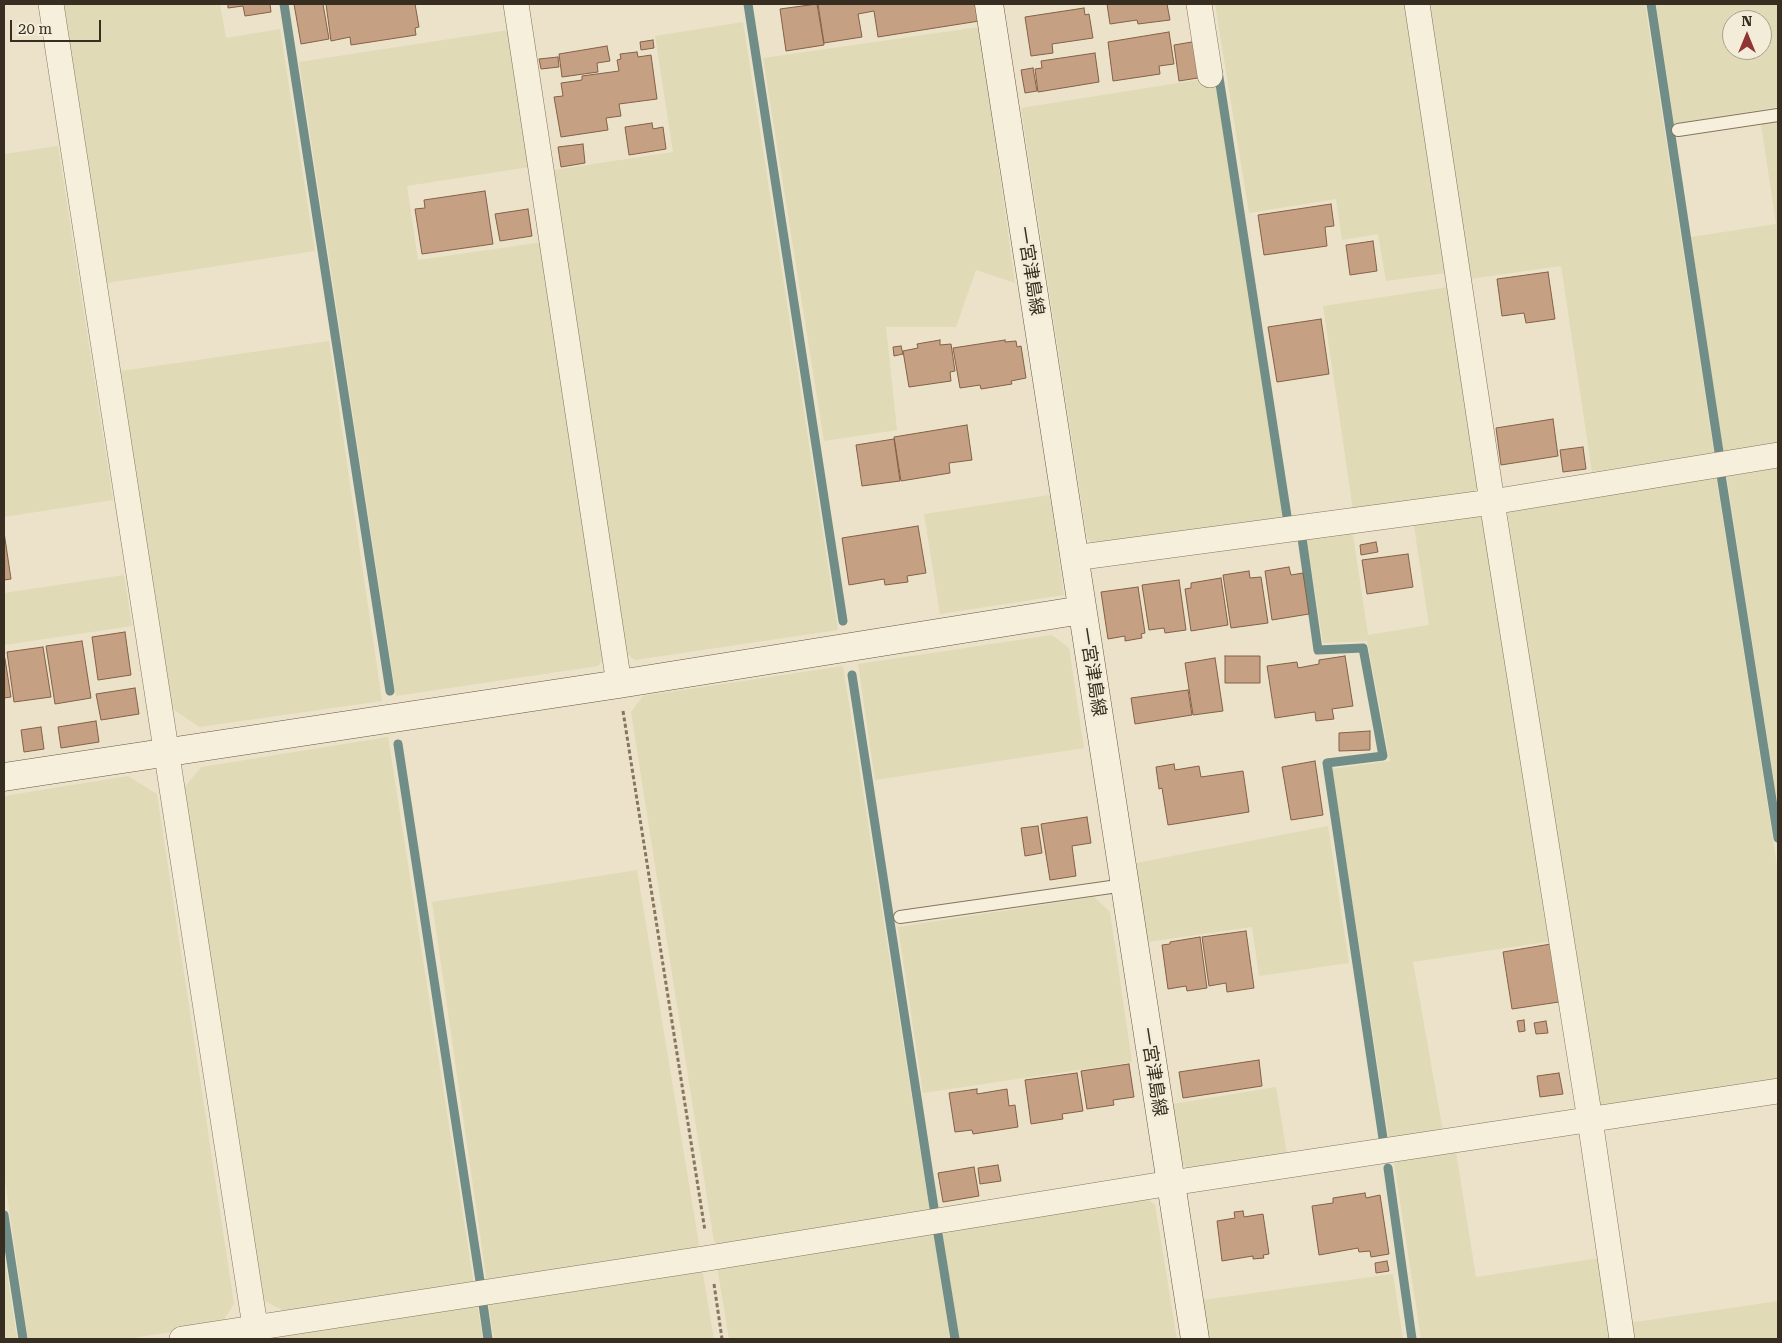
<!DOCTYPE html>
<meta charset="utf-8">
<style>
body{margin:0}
#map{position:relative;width:1782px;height:1343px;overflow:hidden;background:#ebe2c9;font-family:"Roboto Serif",serif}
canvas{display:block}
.frame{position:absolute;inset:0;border:5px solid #382d21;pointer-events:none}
.north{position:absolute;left:1722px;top:10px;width:50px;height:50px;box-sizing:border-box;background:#f3ecd8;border:1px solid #a8a08f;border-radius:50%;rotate:0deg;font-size:14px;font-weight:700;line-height:20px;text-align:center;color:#382d21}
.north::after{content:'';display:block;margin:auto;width:18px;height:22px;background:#903534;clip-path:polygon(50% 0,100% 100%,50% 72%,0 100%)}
.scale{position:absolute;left:10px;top:20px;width:91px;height:22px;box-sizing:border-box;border:2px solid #382d21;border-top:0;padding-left:6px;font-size:15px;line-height:18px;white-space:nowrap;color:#382d21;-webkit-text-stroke:4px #f3ecd8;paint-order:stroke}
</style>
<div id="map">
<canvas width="1782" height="1343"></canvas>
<div class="frame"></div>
<div class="north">N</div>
<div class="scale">20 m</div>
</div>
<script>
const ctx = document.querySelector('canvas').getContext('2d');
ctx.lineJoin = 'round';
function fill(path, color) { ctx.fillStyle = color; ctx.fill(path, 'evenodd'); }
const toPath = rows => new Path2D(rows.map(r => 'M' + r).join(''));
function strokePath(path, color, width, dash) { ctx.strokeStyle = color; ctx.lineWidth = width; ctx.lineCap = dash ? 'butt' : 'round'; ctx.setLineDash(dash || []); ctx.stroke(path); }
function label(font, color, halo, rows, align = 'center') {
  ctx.font = font + ' "Roboto Serif","Noto Sans JP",serif'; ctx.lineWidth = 5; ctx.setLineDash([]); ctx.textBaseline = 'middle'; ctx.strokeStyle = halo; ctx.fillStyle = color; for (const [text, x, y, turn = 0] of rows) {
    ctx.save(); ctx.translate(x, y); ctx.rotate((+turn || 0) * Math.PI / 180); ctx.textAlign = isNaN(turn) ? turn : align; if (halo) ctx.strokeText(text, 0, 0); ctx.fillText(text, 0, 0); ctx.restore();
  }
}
const farmland = toPath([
 [64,4,220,4,226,38,280,29,315,251,107,283],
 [1215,4,1405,4,1446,273,1386,281,1378,234,1342,240,1336,199,1249,213],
 [1428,4,1645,4,1714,453,1592,472,1561,266,1470,279],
 [1656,4,1778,4,1778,107,1674,124],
 [1732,20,1762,20,1762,50,1732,50],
 [743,22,838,630,635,660,627,654,554,170,673,152,655,36],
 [979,27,1015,283,976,270,956,327,886,327,897,430,824,441,763,58],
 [509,30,529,167,407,186,418,260,543,242,605,656,598,666,396,696,299,62],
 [1216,77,1284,521,1099,548,1087,538,1021,108],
 [1778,122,1778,443,1723,452,1691,237,1776,224,1761,124],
 [58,146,113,500,4,517,4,154],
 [1449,287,1480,485,1474,493,1353,510,1323,306],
 [329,341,382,701,199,727,170,707,121,371],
 [1778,464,1778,809,1726,472],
 [1716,476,1778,872,1778,1085,1602,1111,1594,1106,1507,509],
 [1050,495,1064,595,940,614,924,514],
 [1483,510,1552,941,1413,962,1444,1137,1390,1145,1332,769,1390,761,1367,641,1323,643,1306,534,1352,528,1368,635,1429,625,1413,520],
 [124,575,132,626,4,645,4,593],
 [1052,635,1069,648,1084,748,875,780,858,664],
 [843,666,930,1213,721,1248,714,1242,631,712,643,696],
 [388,737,474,1285,286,1312,261,1299,184,788,201,767],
 [128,776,157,794,234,1304,220,1325,125,1339,28,1339,4,1174,4,796],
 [1328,826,1349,963,1259,976,1252,927,1147,942,1136,863],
 [637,870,699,1244,694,1252,487,1283,432,902],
 [1094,897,1110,912,1132,1062,923,1093,898,927],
 [1276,1087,1288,1160,1196,1175,1183,1164,1173,1104],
 [1456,1152,1476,1277,1599,1258,1612,1339,1421,1339,1394,1162],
 [1142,1195,1155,1205,1177,1339,959,1339,942,1230],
 [933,1232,950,1339,729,1339,717,1266],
 [4,1254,17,1339,4,1339],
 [702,1268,714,1339,494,1339,488,1301],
 [1393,1274,1403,1339,1209,1339,1203,1300],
 [1778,1301,1778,1339,1630,1339,1628,1323],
 [477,1303,483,1339,278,1339,281,1334]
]);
const stream = toPath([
 [284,4,390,691],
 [748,4,843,621],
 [1651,4,1719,452],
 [1218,71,1287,516],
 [1721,475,1778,838],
 [1302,538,1318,650,1363,648,1383,756,1327,763,1384,1145],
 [852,675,934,1208],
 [398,744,480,1281],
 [1388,1168,1412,1339],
 [4,1215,23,1339],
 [938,1234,955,1339],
 [483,1304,488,1339]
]);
const building = toPath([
 [228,4,270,4,271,12,245,16,243,6,228,8,228,4],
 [294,4,323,4,329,39,301,44,294,4],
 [326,4,415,4,419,27,415,28,416,35,351,45,350,37,331,41,326,4],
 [817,4,824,45,786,51,780,9,817,4],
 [818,4,977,4,979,21,878,37,874,11,858,14,862,37,824,43,818,4],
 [1107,4,1167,4,1170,20,1138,24,1137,20,1110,24,1107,4],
 [1084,8,1085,15,1089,14,1093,38,1052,44,1053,53,1031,56,1025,17,1084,8],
 [1169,32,1174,64,1159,66,1160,74,1113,81,1108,42,1169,32],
 [653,40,654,48,641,50,640,42,653,40],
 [1198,41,1204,77,1179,81,1174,45,1198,41],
 [607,46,610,61,597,63,598,72,562,77,559,54,607,46],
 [637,52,638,57,651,55,657,99,619,104,621,116,606,118,608,130,561,137,554,97,563,96,561,83,582,80,582,76,619,71,617,60,621,59,620,54,637,52],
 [1095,53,1099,82,1038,92,1035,69,1042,68,1041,61,1095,53],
 [558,57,559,67,541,69,539,59,558,57],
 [1033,68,1037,91,1025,93,1021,70,1033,68],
 [652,123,653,129,663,127,666,149,629,155,625,127,652,123],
 [583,144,585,163,561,167,558,147,583,144],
 [485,191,493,244,422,254,415,209,425,208,424,200,485,191],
 [1331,204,1334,226,1325,227,1327,246,1264,255,1258,215,1331,204],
 [528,209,532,236,500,241,495,214,528,209],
 [1373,241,1377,271,1350,275,1346,245,1373,241],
 [1548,272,1555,319,1526,323,1524,313,1502,316,1497,279,1548,272],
 [1321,319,1329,374,1277,382,1268,327,1321,319],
 [940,340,940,345,951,344,955,371,950,372,951,381,909,387,903,351,918,348,917,344,940,340],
 [1005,340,1005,342,1016,341,1017,347,1021,346,1026,378,1011,381,1012,384,981,389,980,385,960,388,953,348,1005,340],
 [901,346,903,354,894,356,893,347,901,346],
 [1553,419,1558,456,1501,465,1496,428,1553,419],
 [967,425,972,460,949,463,950,473,901,481,894,437,967,425],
 [894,439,900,481,862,486,856,445,894,439],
 [1583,447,1586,469,1563,472,1560,450,1583,447],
 [918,526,926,573,907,576,908,582,885,585,884,579,849,585,842,538,918,526],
 [4,532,11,579,4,580,4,532],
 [1376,542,1378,552,1361,555,1360,545,1376,542],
 [1408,554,1413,587,1367,594,1362,560,1408,554],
 [1289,567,1291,575,1303,573,1309,614,1272,620,1265,571,1289,567],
 [1249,571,1250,578,1261,577,1268,623,1231,628,1223,575,1249,571],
 [1221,578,1228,625,1191,631,1185,589,1191,588,1191,583,1221,578],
 [1179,580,1186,630,1165,633,1164,628,1149,630,1142,585,1179,580],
 [1138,587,1145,633,1141,634,1142,638,1125,641,1125,636,1108,639,1101,592,1138,587],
 [125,632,131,675,98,680,92,637,125,632],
 [82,641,91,698,55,704,46,646,82,641],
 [43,647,51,697,14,702,7,652,43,647],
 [1225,656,1260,656,1260,683,1225,683,1225,656],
 [1345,656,1353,706,1332,709,1334,719,1316,721,1315,712,1275,718,1267,666,1297,662,1298,668,1319,664,1319,660,1345,656],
 [1215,658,1223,711,1193,715,1185,663,1215,658],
 [5,659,11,697,4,698,4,660,5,659],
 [135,688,139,714,101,720,96,694,135,688],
 [1188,690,1192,715,1135,724,1131,698,1188,690],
 [96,721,99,742,61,748,58,727,96,721],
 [41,727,44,749,24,752,21,730,41,727],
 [1370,731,1370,750,1339,751,1339,733,1370,731],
 [1315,761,1323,815,1291,820,1282,767,1315,761],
 [1174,764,1175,770,1199,766,1201,777,1243,771,1249,812,1168,825,1162,788,1159,789,1156,767,1174,764],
 [1087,817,1091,843,1072,846,1076,876,1050,880,1041,824,1087,817],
 [1038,826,1042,853,1025,856,1021,828,1038,826],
 [1246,931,1254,988,1227,992,1226,983,1209,986,1202,937,1246,931],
 [1200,937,1207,988,1187,991,1186,986,1168,989,1162,945,1170,944,1170,942,1200,937],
 [1551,944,1559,1002,1512,1009,1503,952,1551,944],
 [1524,1020,1525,1031,1519,1032,1517,1021,1524,1020],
 [1546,1021,1548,1033,1536,1034,1534,1023,1546,1021],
 [1259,1060,1262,1086,1183,1098,1179,1072,1259,1060],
 [1129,1064,1134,1097,1113,1100,1114,1105,1087,1109,1081,1071,1129,1064],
 [1077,1073,1083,1111,1062,1114,1063,1119,1031,1124,1025,1080,1077,1073],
 [1559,1073,1563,1094,1540,1097,1537,1076,1559,1073],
 [977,1089,977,1094,1007,1089,1009,1106,1015,1105,1018,1127,973,1134,972,1130,955,1132,949,1093,977,1089],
 [998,1165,1001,1181,980,1184,978,1168,998,1165],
 [974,1167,979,1196,943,1202,938,1173,974,1167],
 [1365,1193,1366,1198,1380,1195,1389,1254,1371,1257,1370,1251,1359,1252,1358,1248,1319,1255,1312,1206,1333,1203,1333,1198,1365,1193],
 [1243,1211,1244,1217,1263,1214,1269,1254,1263,1255,1264,1258,1253,1259,1253,1256,1222,1261,1217,1221,1235,1218,1234,1212,1243,1211],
 [1387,1261,1389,1271,1376,1273,1375,1263,1387,1261]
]);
const path = toPath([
 [623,711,705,1231],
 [714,1284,722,1339]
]);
const lane = toPath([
 [1678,130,1778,115],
 [900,917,1125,885]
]);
const street = toPath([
 [51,4,257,1339],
 [516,4,619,684],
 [1199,4,1210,75],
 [1417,4,1492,502,1590,1120,1622,1339],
 [1074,558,1492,502,1778,455],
 [182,1339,709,1258,1171,1183,1778,1091]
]);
const secondary = toPath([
 [989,4,1195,1339],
 [4,777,619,684,1082,610]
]);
const streetNames = [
 ["一宮津島線",1030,271,81],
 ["一宮津島線",1092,672,81],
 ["一宮津島線",1153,1072,81]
];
fill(farmland, '#e0dab7');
strokePath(stream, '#708e87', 9);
fill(building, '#c6a082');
strokePath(building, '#836047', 1);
strokePath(lane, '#86755f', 14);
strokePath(street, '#86755f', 26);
strokePath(secondary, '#685642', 29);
strokePath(path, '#86755f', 3, [4, 2.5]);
strokePath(lane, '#f6efdc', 12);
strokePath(street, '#f6efdc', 25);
strokePath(secondary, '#f6efdc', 28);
label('18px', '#382d21', '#f3ecd8', streetNames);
</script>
